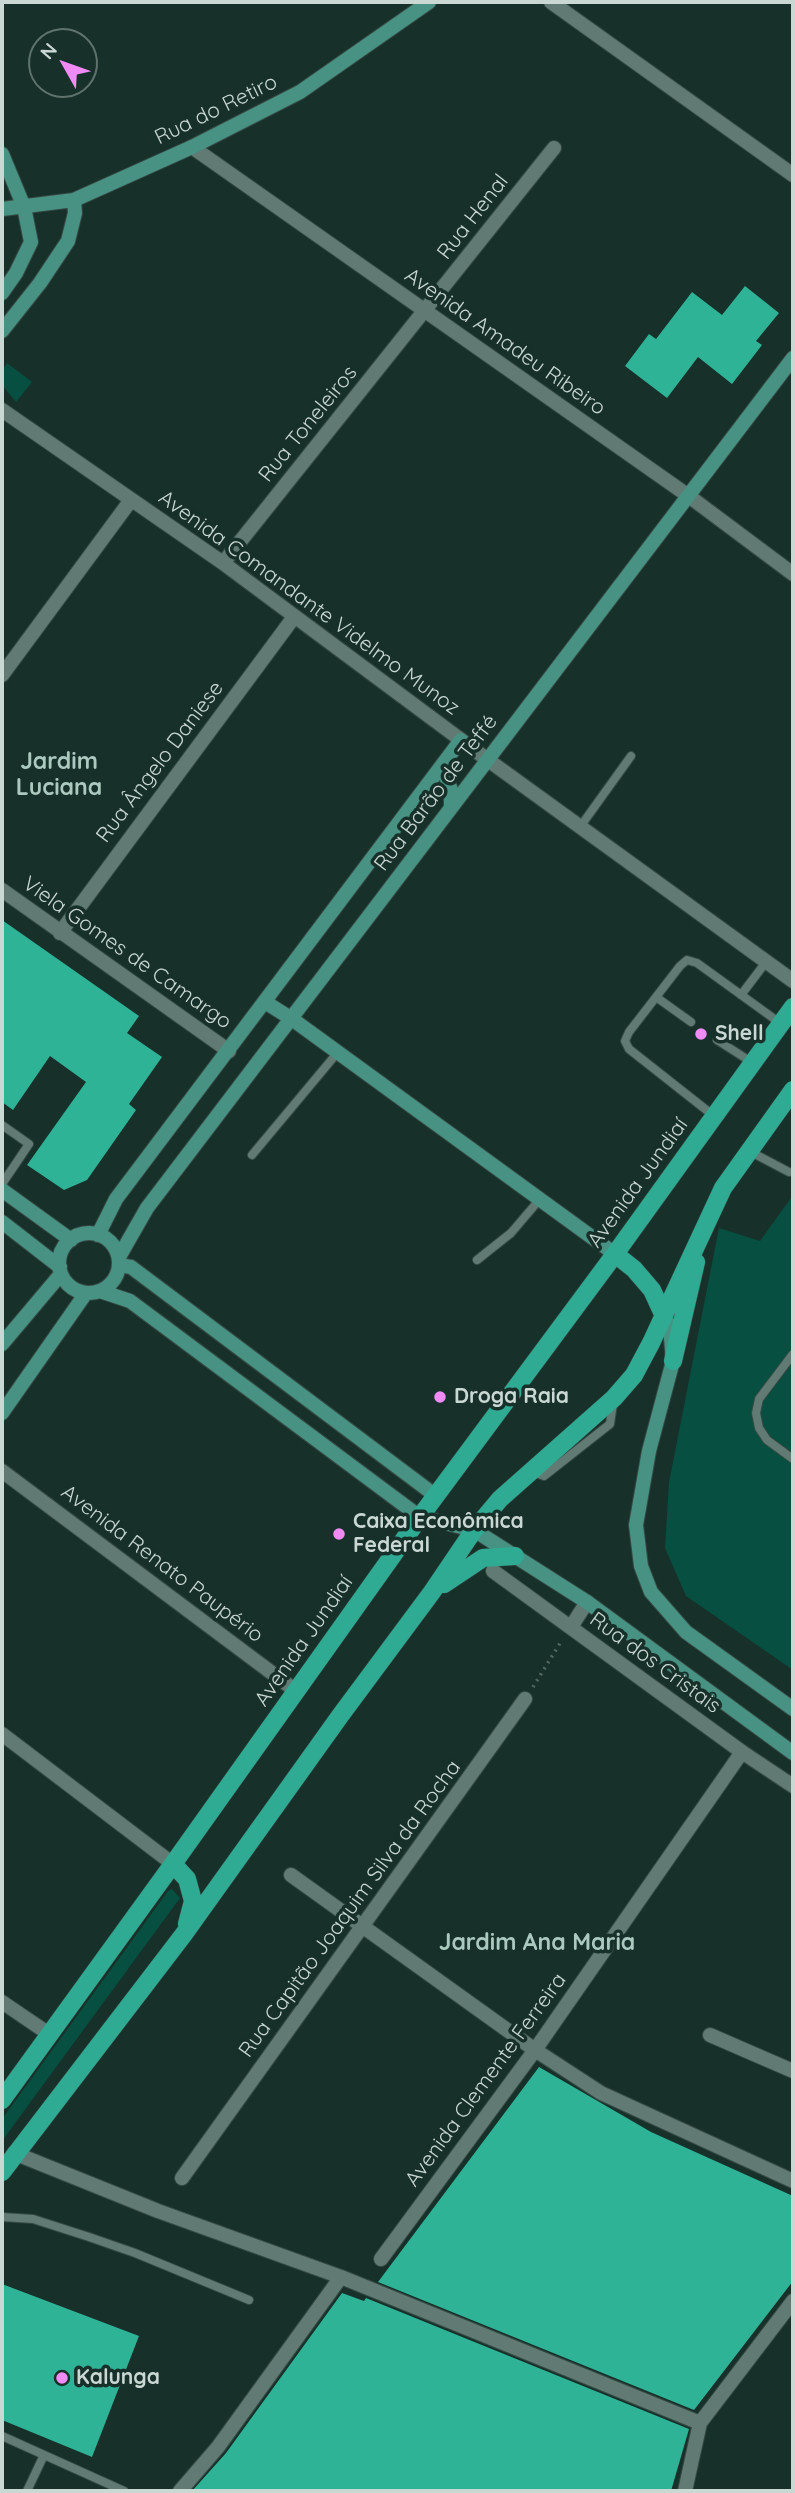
<!DOCTYPE html>
<meta charset="utf-8">
<style>
body{margin:0}
#map{position:relative;width:795px;height:2493px;overflow:hidden;background:#173029;font-family:Quicksand,sans-serif}
canvas{display:block}
.frame{position:absolute;inset:0;border:4px solid #cad8d3;pointer-events:none}
.north{position:absolute;left:28px;top:28px;width:70px;height:70px;box-sizing:border-box;background:#173029;border:2px solid #5f736d;border-radius:50%;rotate:310deg;font-size:19px;font-weight:700;line-height:28px;text-align:center;color:#cad8d3}
.north::after{content:'';display:block;margin:auto;width:24px;height:32px;background:#f08bf6;clip-path:polygon(50% 0,100% 100%,50% 72%,0 100%)}
</style>
<div id="map">
<canvas width="795" height="2493"></canvas>
<div class="frame"></div>
<div class="north">N</div>
</div>
<script>
const ctx = document.querySelector('canvas').getContext('2d');
ctx.lineJoin = 'round';
function fill(path, color) { ctx.fillStyle = color; ctx.fill(path, 'evenodd'); }
const toPath = rows => new Path2D(rows.map(r => 'M' + r).join(''));
function strokePath(path, color, width, dash) { ctx.strokeStyle = color; ctx.lineWidth = width; ctx.lineCap = dash ? 'butt' : 'round'; ctx.setLineDash(dash || []); ctx.stroke(path); }
function label(font, color, halo, rows, align = 'center') {
  ctx.font = font + ' Quicksand,sans-serif'; ctx.lineWidth = 7; ctx.setLineDash([]); ctx.textBaseline = 'middle'; ctx.strokeStyle = halo; ctx.fillStyle = color; for (const [text, x, y, turn = 0] of rows) {
    ctx.save(); ctx.translate(x, y); ctx.rotate((+turn || 0) * Math.PI / 180); ctx.textAlign = isNaN(turn) ? turn : align; if (halo) ctx.strokeText(text, 0, 0); ctx.fillText(text, 0, 0); ctx.restore();
  }
}
const green = toPath([
 [7,363,32,382,16,402,2,385,2,371],
 [793,1195,793,1670,686,1596,665,1548,669,1482,719,1228,760,1241],
 [172,1889,180,1898,2,2141,2,2119,168,1891]
]);
const building = toPath([
 [745,286,779,313,756,341,762,345,732,384,698,357,667,398,625,366,649,334,656,339,692,292,722,315],
 [2,920,139,1016,127,1033,162,1057,129,1104,136,1110,87,1180,64,1190,27,1165,86,1082,50,1056,13,1110,2,1102],
 [539,2067,651,2132,793,2196,793,2281,694,2410,378,2282],
 [2,2284,139,2336,92,2457,2,2420],
 [342,2293,364,2301,366,2298,689,2429,671,2491,192,2491,226,2453]
]);
const path = toPath([
 [533,1687,562,1640]
]);
const lane = toPath([
 [580,827,631,756],
 [741,995,766,962],
 [656,997,691,1022],
 [717,1040,753,1063],
 [714,1116,629,1049,625,1041,629,1032,680,966,687,960,697,963,780,1023],
 [2,1125,29,1144,2,1184],
 [749,1151,789,1172],
 [252,1155,338,1052],
 [477,1260,511,1233,540,1199],
 [793,1354,759,1399,756,1413,759,1428,767,1440,793,1459],
 [533,1472,544,1476,610,1424,613,1404],
 [2,2217,33,2219,89,2237,135,2253,249,2300],
 [2,2436,124,2491],
 [27,2491,44,2455]
]);
const street = toPath([
 [551,2,793,175],
 [192,147,690,497,793,574],
 [2,410,223,563,488,760,793,981],
 [223,563,554,148],
 [2,675,131,500],
 [2,890,229,1051],
 [60,933,294,617],
 [2,1471,296,1691],
 [493,1571,742,1752,793,1786],
 [571,1627,587,1602],
 [2,1734,173,1864],
 [291,1875,535,2050,601,2093,793,2181],
 [2,2002,49,2034],
 [710,2035,793,2071],
 [14,2153,158,2211,341,2277,700,2423],
 [182,2178,525,1699],
 [381,2259,535,2050,742,1752],
 [180,2491,218,2447,341,2277],
 [685,2491,700,2423,793,2301]
]);
const secondary = toPath([
 [2,154,24,207,31,242,16,273,2,293],
 [2,209,74,200,192,147,300,92,429,2],
 [2,331,40,283,68,241,75,213,74,200],
 [442,766,451,790,451,806],
 [265,1002,292,1019,615,1254],
 [2,1190,71,1240],
 [2,1222,60,1267],
 '59 1263a30 30 0 1 1 60 0a30 30 0 1 1-60 0Z',
 [98,1235,116,1199,461,740],
 [119,1257,147,1208,793,358],
 [119,1265,131,1267,436,1496],
 [100,1291,130,1301,420,1517,474,1530,587,1602,793,1753],
 [663,1314,670,1327,673,1361,649,1451,636,1525,641,1566,651,1592,686,1632,793,1709],
 [2,1344,61,1274],
 [2,1413,86,1293]
]);
const primary = toPath([
 [615,1254,634,1269,652,1290,663,1314],
 [673,1361,696,1262],
 [444,1584,483,1558,515,1556],
 [173,1864,187,1879,193,1901,187,1924],
 [2,2100,173,1864,420,1517,615,1254,793,1007],
 [2,2172,184,1934,340,1716,432,1592,474,1530,500,1499,614,1398,634,1375,651,1343,723,1188,793,1090]
]);
const markers = [
 [701,1034,7,"#f08bf6"],
 [440,1397,7,"#f08bf6"],
 [339,1534,7,"#f08bf6"],
 [62,2378,7,"#f08bf6"]
];
const streetNames = [
 ["Rua do Retiro",216,110,-26],
 ["Rua Henal",473,217,-52],
 ["Avenida Amadeu Ribeiro",505,342,35],
 ["Rua Toneleiros",308,424,-51],
 ["Avenida Comandante Videlmo Munoz",309,603,36],
 ["Rua Ângelo Daniese",160,762,-53],
 ["Rua Barão de Teffé",436,793,-53],
 ["Viela Gomes de Camargo",127,953,35],
 ["Avenida Jundiaí",638,1183,-54],
 ["Avenida Renato Paupério",162,1564,37],
 ["Avenida Jundiaí",304,1641,-55],
 ["Rua dos Cristais",655,1663,36],
 ["Rua Capitão Joaquim Silva da Rocha",350,1909,-54],
 ["Avenida Clemente Ferreira",486,2080,-54]
];
const poiNames = [
 ["Shell",715,1034],
 ["Droga Raia",454,1397],
 ["Caixa Econômica",353,1522],
 ["Federal",353,1546],
 ["Kalunga",76,2378]
];
const neighbourhoodNames = [
 ["Jardim",59,762],
 ["Luciana",59,788],
 ["Jardim Ana Maria",537,1943]
];
fill(green, '#074f41');
fill(building, '#2fb397');
strokePath(lane, '#354a44', 10);
strokePath(street, '#354a44', 16);
strokePath(secondary, '#354a44', 16);
strokePath(primary, '#354a44', 19);
strokePath(path, '#536862', 3.5, [2, 5]);
strokePath(lane, '#617b74', 8);
strokePath(street, '#617b74', 14);
strokePath(secondary, '#489284', 14);
strokePath(primary, '#2faa93', 18);
for (const [x, y, r, color] of markers) { const dot = new Path2D(); dot.arc(x, y, r, 0, 2 * Math.PI); ctx.fillStyle = color; ctx.fill(dot); strokePath(dot, '#173029', 2.5); }
label('21px', '#cad8d3', '#173029', streetNames);
label('bold 21px', '#cad8d3', '#173029', poiNames, 'left');
label('bold 23px', '#acc9c0', '#173029', neighbourhoodNames);
</script>
